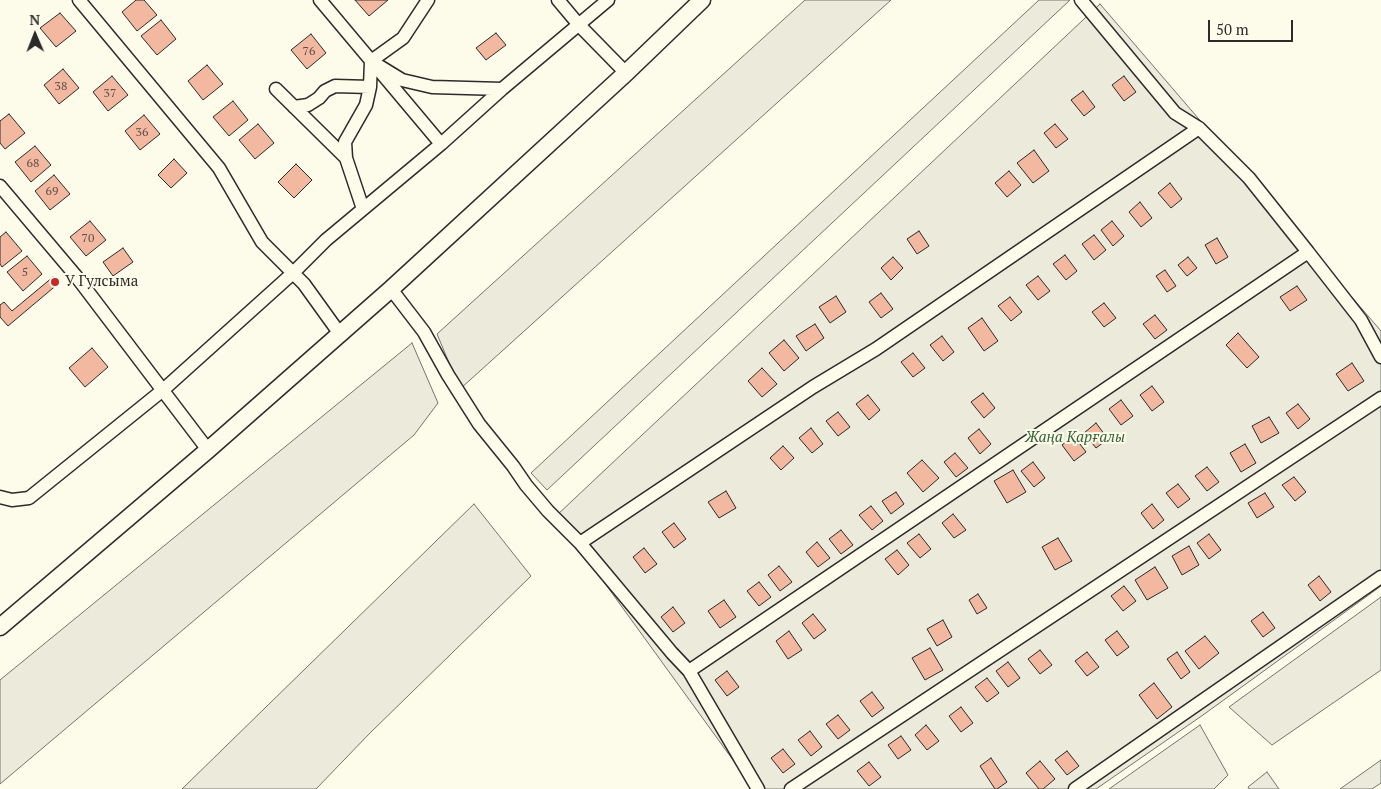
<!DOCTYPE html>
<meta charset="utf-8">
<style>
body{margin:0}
#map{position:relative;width:1381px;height:789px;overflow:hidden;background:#fdfbea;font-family:"PT Serif",serif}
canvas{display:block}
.north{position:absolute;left:10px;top:10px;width:50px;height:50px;-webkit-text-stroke:4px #fdfbea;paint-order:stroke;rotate:359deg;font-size:14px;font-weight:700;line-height:20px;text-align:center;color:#2b2b2b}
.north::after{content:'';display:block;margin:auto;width:18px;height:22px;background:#2b2b2b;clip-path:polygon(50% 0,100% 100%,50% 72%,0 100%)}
.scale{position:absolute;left:1208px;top:20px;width:85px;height:22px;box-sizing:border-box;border:2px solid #2b2b2b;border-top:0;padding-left:6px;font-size:15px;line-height:18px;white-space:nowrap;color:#2b2b2b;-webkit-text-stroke:4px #fdfbea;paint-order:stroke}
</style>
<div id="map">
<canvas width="1381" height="789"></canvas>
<div class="north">N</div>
<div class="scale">50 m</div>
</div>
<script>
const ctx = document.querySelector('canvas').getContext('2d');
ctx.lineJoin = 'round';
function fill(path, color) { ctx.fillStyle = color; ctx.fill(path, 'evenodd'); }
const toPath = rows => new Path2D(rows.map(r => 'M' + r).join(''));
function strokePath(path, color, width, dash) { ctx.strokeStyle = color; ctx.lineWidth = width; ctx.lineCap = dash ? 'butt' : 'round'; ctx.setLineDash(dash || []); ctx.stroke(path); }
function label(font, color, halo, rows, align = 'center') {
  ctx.font = font + ' "PT Serif",serif'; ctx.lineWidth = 4; ctx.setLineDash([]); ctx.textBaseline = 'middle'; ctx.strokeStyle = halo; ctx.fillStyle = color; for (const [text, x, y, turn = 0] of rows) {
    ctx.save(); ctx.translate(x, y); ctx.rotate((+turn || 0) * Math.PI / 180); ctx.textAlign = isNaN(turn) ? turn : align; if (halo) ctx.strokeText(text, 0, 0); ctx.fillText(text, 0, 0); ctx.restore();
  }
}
const green = toPath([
 [805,0,891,0,460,389,437,334,805,0],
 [1039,0,1070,0,547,490,531,473,1039,0],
 [1100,4,1381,331,1381,586,1203,715,1096,789,754,789,556,516,1100,4],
 [412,343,438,403,414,435,0,784,0,680,412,343],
 [474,504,531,576,370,733,316,789,182,789,474,504],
 [1381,597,1381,670,1272,745,1229,707,1381,597],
 [1200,725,1228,775,1214,789,1109,789,1200,725],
 [1381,760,1381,783,1372,789,1340,789,1381,760],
 [1267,772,1279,789,1249,789,1248,787,1267,772]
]);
const building = toPath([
 [136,0,144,0,157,15,137,31,122,12,136,0],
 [355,0,388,0,369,16,355,0],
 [60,13,76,31,56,47,40,28,60,13],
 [161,20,176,39,157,55,141,36,161,20],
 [496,33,506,45,486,60,476,48,496,33],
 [311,34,326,53,307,69,291,50,311,34],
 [207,65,223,84,203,100,188,81,207,65],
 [63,69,79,88,59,104,44,85,63,69],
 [112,76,128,95,108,111,93,92,112,76],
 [1124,76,1136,92,1124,101,1112,85,1124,76],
 [1083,91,1095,107,1084,116,1071,100,1083,91],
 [233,101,248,120,229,136,213,117,233,101],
 [9,114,25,133,5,149,0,143,0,121,9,114],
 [144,115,160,134,140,150,125,131,144,115],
 [258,124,274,143,255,159,239,140,258,124],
 [1055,124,1068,139,1056,148,1044,133,1055,124],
 [35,146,51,165,31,182,15,162,35,146],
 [1034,150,1049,171,1033,183,1017,163,1034,150],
 [174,159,187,173,171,188,158,175,174,159],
 [296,164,312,180,294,198,278,182,296,164],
 [1009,171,1021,185,1007,197,995,183,1009,171],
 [54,175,70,194,50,210,35,191,54,175],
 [1170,183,1182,199,1171,208,1158,193,1170,183],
 [1140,202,1152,218,1141,227,1129,212,1140,202],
 [90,221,106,240,86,256,70,237,90,221],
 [1112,221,1124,236,1113,246,1101,230,1112,221],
 [919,231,929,246,917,254,907,239,919,231],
 [6,232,22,251,2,267,0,264,0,237,6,232],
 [1094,235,1106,250,1094,260,1082,244,1094,235],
 [1217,238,1228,257,1216,264,1205,245,1217,238],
 [123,248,133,262,113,276,103,262,123,248],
 [1065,255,1077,271,1066,280,1053,264,1065,255],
 [27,256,42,274,23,291,7,272,27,256],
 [893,257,903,268,891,280,881,268,893,257],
 [1188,257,1197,268,1187,276,1178,265,1188,257],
 [1165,270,1176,286,1167,292,1156,276,1165,270],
 [1038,276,1050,291,1038,300,1026,285,1038,276],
 [53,277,59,283,8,326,0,317,0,305,4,302,12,311,53,277],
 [1297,286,1307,300,1290,311,1280,297,1297,286],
 [881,293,893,309,881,318,869,302,881,293],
 [836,296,846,312,830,323,819,307,836,296],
 [1010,297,1022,312,1011,321,998,306,1010,297],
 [1104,303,1116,318,1104,327,1092,312,1104,303],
 [1155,315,1167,330,1155,339,1143,324,1155,315],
 [982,318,998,341,984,351,968,328,982,318],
 [815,324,824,338,806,351,796,336,815,324],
 [1238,333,1259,357,1247,368,1226,345,1238,333],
 [942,336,954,352,943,361,930,345,942,336],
 [784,340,799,358,784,371,769,353,784,340],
 [92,348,108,367,85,387,69,368,92,348],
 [913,353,925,368,913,377,901,362,913,353],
 [1352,363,1364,381,1348,391,1336,374,1352,363],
 [762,368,777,384,762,397,748,381,762,368],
 [1152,386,1164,402,1152,411,1140,395,1152,386],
 [983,393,995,408,984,418,971,402,983,393],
 [868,395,880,410,869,420,856,404,868,395],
 [1121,400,1133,416,1121,425,1109,409,1121,400],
 [1298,404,1310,419,1298,429,1286,413,1298,404],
 [838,412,850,427,838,436,826,421,838,412],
 [1269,417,1279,433,1261,443,1252,426,1269,417],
 [1096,423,1108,439,1096,448,1084,433,1096,423],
 [811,428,823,444,812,453,799,438,811,428],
 [979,429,991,444,980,454,968,438,979,429],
 [1074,436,1086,452,1074,461,1062,445,1074,436],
 [1245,444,1256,463,1241,472,1230,453,1245,444],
 [783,446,794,458,781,470,770,458,783,446],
 [955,453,968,468,956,477,944,462,955,453],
 [922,460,939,478,923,492,907,473,922,460],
 [1033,462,1045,478,1034,487,1021,471,1033,462],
 [1207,467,1219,482,1207,491,1195,476,1207,467],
 [1013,470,1026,492,1007,503,994,481,1013,470],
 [1294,477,1306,492,1295,501,1282,485,1294,477],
 [1178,484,1190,499,1178,508,1166,493,1178,484],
 [726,491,736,508,719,518,708,502,726,491],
 [896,492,904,504,891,514,882,501,896,492],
 [1265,493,1274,507,1257,518,1248,503,1265,493],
 [1152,504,1164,520,1153,529,1141,513,1152,504],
 [871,506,883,521,872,530,859,515,871,506],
 [953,514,966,530,954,538,942,523,953,514],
 [674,523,686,539,674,548,662,532,674,523],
 [841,530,853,545,841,554,829,539,841,530],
 [919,534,931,549,920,558,907,543,919,534],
 [1209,534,1221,550,1209,559,1197,543,1209,534],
 [1058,538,1072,561,1055,570,1042,547,1058,538],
 [817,542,830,558,818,567,806,552,817,542],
 [1189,546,1199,565,1182,575,1172,556,1189,546],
 [644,548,657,564,645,573,633,557,644,548],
 [897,550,909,565,898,575,885,559,897,550],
 [779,566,792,582,780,591,768,575,779,566],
 [1155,567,1168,588,1147,600,1135,580,1155,567],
 [1319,576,1331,592,1320,601,1308,585,1319,576],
 [759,582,771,597,759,606,747,591,759,582],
 [1124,586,1136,601,1123,611,1111,596,1124,586],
 [978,594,987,608,977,614,969,600,978,594],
 [724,600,736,617,720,628,708,611,724,600],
 [673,607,685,623,673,632,661,617,673,607],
 [1263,612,1275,628,1263,637,1251,621,1263,612],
 [813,614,826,630,814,639,802,623,813,614],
 [943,620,952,637,937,646,927,629,943,620],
 [789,631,802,650,788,659,776,641,789,631],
 [1117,631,1129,647,1117,656,1105,640,1117,631],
 [1205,636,1219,653,1199,669,1185,651,1205,636],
 [930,648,943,670,925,680,912,658,930,648],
 [1040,650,1052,665,1040,674,1028,659,1040,650],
 [1087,652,1099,667,1087,676,1075,661,1087,652],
 [1177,652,1190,672,1181,679,1167,659,1177,652],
 [1008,662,1020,678,1008,687,996,671,1008,662],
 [727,671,739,687,727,696,715,680,727,671],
 [987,678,999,693,987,702,975,687,987,678],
 [1154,683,1172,707,1157,719,1139,695,1154,683],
 [872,692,884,708,872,717,860,701,872,692],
 [961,707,973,723,961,732,949,716,961,707],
 [838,715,850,730,838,739,826,724,838,715],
 [926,725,939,741,927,750,915,735,926,725],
 [810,731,822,747,811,756,798,740,810,731],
 [901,736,911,750,898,759,888,745,901,736],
 [783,749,795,764,783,773,771,758,783,749],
 [1067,751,1079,766,1067,775,1055,760,1067,751],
 [991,758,1007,782,997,789,995,789,980,766,991,758],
 [1040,761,1055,779,1043,789,1039,789,1026,773,1040,761],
 [869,762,881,777,869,786,857,771,869,762]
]);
const minor = toPath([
 [79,0,219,168,262,242,304,284,340,334],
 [320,0,441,144],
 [558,0,579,25,626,73],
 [371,61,403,38,428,0],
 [276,89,346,158],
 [294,107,308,105,319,98,325,91,335,86,370,87],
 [0,186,76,276,208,450],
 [363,209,346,158,345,142,366,105,370,87,371,61,402,80,432,87,502,89],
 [1308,252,1361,320,1381,357],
 [391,289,424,332,448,375,479,424,513,466,526,485,548,511,580,543],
 [0,497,12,500,29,498,163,390,293,273,326,240,441,144,502,89,608,0],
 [689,671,1308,252,1249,178,1199,128,1175,113,1081,0],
 [758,789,689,671,672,653,580,543,813,387,876,349,1199,128],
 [791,789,1381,398],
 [1075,789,1381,577]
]);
const major = toPath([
 [0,627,208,450,391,289,626,73,702,0]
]);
const markers = [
 [55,282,5,"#c62828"]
];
const numberNames = [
 ["76",309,52],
 ["38",61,87],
 ["37",110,94],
 ["36",142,133],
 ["68",33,164],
 ["69",52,192],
 ["70",88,239],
 ["5",25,273]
];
const poiNames = [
 ["У Гулсыма",65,282]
];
const parkNames = [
 ["Жаңа Қарғалы",1075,438]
];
fill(green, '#ecebdb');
strokePath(green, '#74746e', 1);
fill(building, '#f2b8a0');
strokePath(building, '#2b2b2b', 1);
strokePath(minor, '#2b2b2b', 15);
strokePath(major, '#2b2b2b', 19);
strokePath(minor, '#fdfbea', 12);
strokePath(major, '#fdfbea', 16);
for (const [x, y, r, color] of markers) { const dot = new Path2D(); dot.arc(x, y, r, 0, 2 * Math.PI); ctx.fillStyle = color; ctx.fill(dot); strokePath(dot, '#fdfbea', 2); }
label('12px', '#5d4e48', null, numberNames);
label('15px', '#2b2b2b', '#fdfbea', poiNames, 'left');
label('italic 15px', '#34623c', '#fdfbea', parkNames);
</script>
